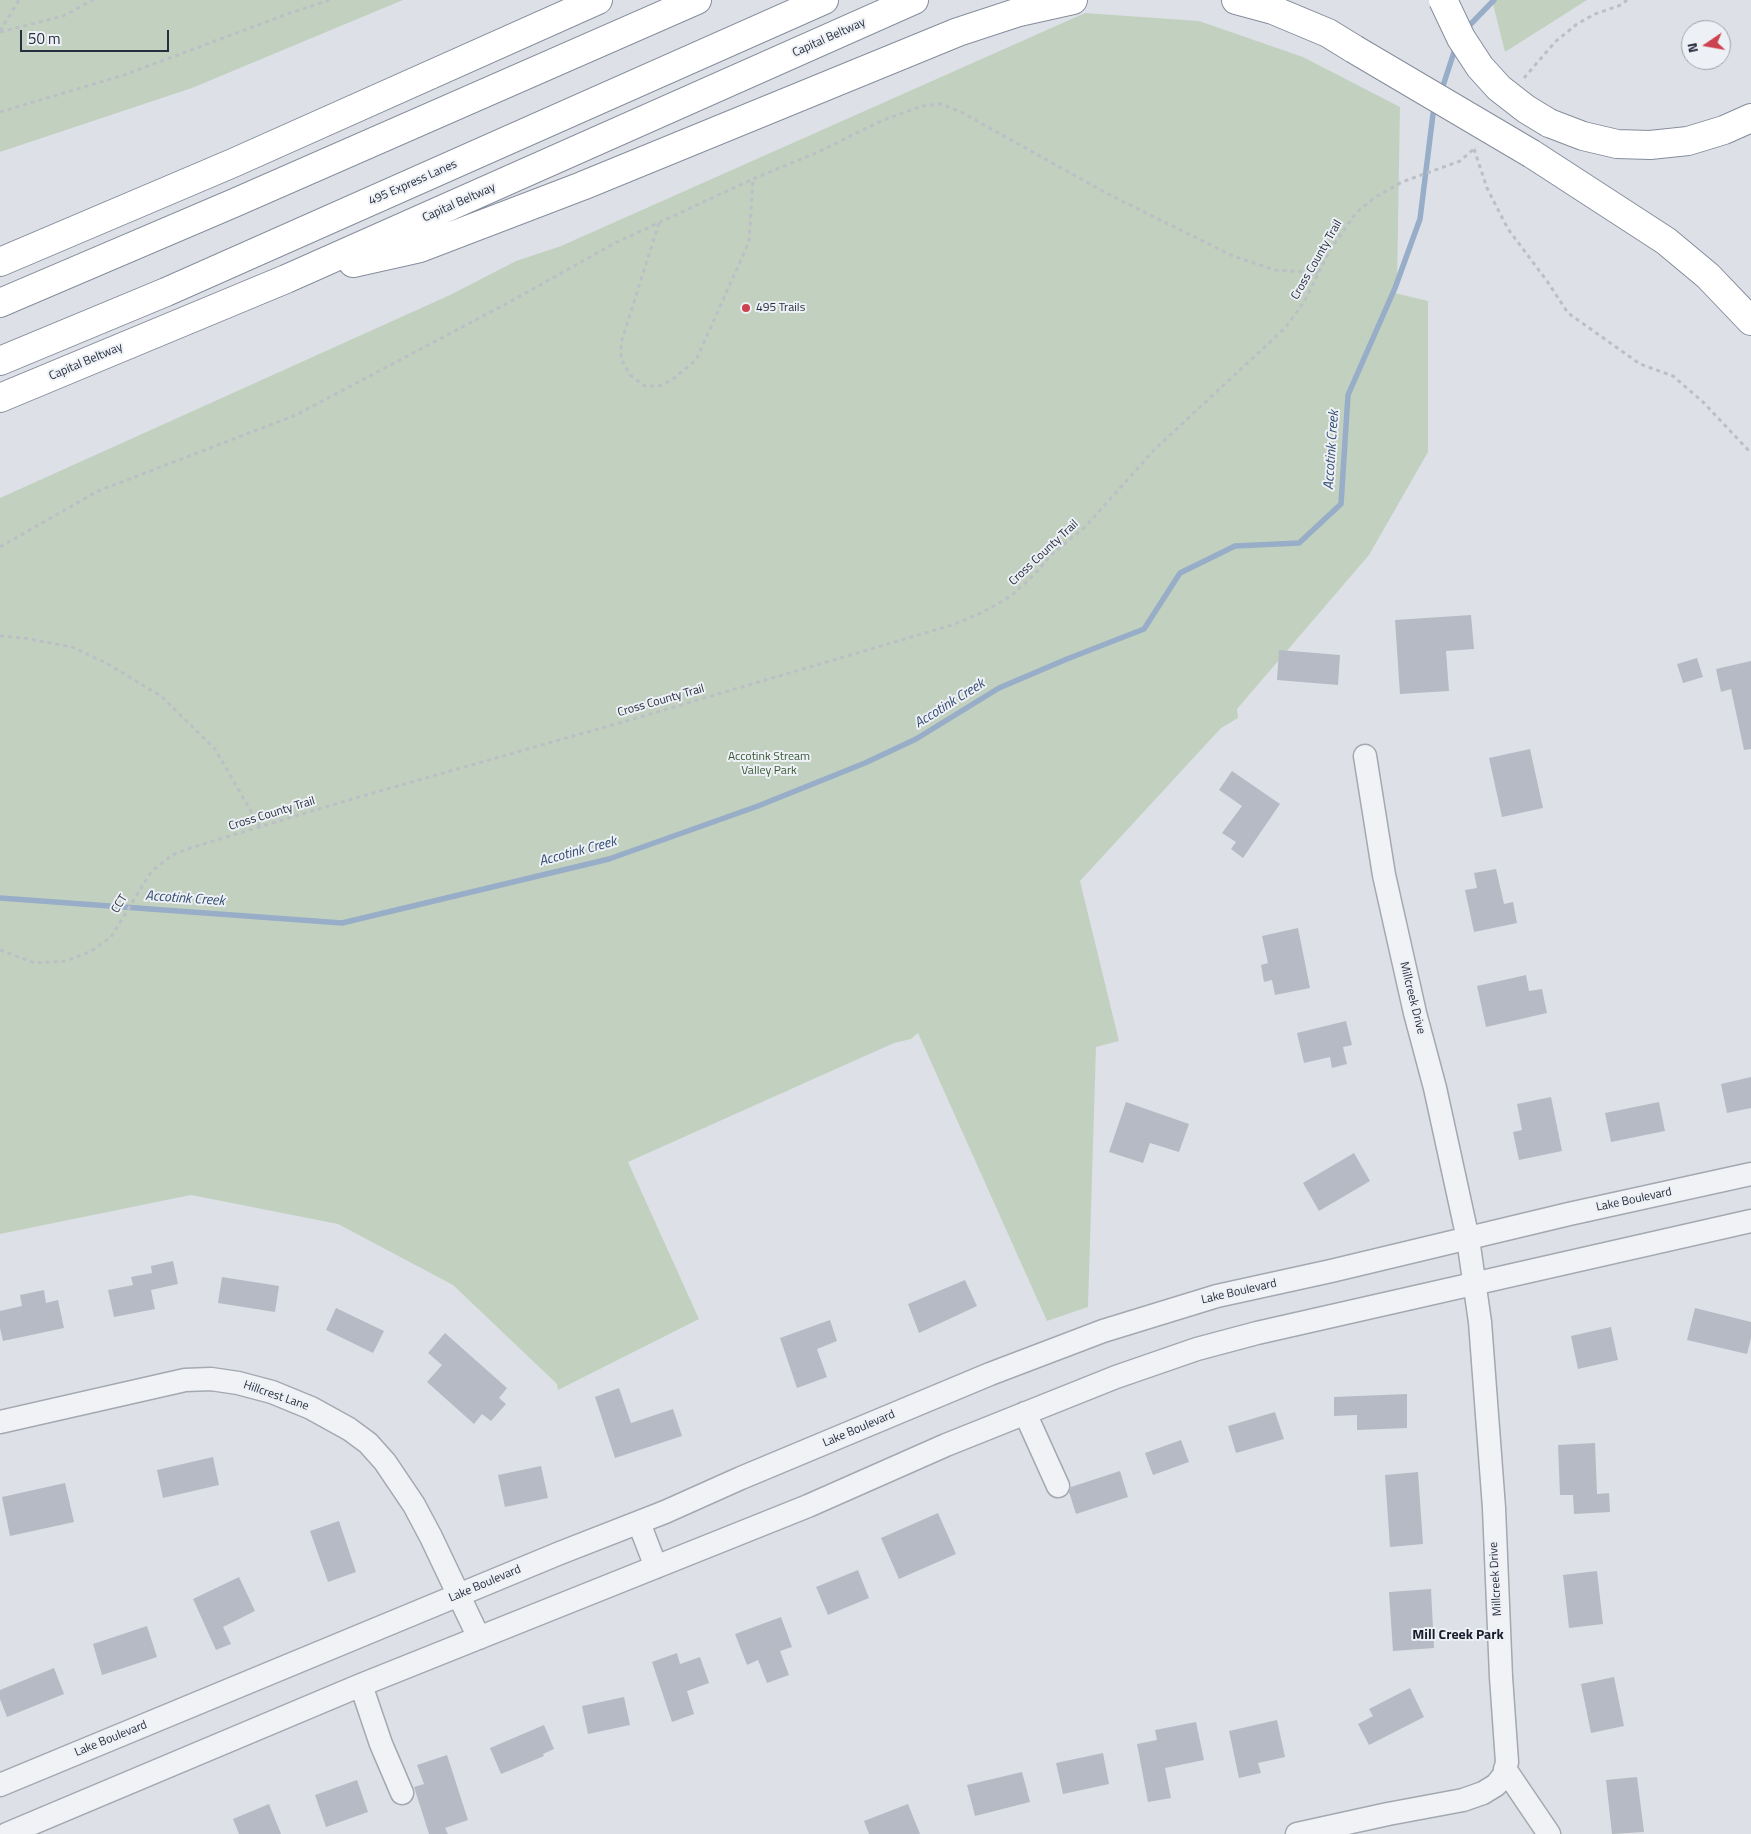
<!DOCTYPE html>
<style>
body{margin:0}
#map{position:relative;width:1751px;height:1834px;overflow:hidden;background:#dde1e7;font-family:"Titillium Web",sans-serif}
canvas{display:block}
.north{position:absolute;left:1681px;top:20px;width:50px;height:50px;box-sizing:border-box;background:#edf0f5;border:1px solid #9ea2ac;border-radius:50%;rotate:258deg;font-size:14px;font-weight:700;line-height:20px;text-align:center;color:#272e3e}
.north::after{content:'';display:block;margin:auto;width:18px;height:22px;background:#cc4250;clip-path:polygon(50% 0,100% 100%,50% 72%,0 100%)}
.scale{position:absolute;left:20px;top:30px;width:149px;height:22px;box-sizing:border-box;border:2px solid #272e3e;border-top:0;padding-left:6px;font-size:15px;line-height:18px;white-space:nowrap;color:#272e3e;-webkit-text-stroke:4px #edf0f5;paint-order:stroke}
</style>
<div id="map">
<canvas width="1751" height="1834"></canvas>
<div class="north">N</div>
<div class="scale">50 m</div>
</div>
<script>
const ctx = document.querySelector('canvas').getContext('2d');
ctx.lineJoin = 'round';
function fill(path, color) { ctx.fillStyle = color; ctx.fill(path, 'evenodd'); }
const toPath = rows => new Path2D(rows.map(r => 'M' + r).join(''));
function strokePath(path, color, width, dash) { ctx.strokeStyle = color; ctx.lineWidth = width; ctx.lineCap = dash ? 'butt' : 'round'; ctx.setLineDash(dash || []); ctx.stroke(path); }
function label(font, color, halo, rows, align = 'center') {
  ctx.font = font + ' "Titillium Web",sans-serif'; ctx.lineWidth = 4; ctx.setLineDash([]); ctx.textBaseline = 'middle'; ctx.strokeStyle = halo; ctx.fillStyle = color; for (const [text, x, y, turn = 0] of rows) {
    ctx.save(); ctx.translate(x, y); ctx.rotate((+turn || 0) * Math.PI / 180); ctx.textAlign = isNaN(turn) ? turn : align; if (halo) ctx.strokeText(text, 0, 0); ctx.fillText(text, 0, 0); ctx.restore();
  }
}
const green = toPath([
 [0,0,403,0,192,88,0,152],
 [1492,0,1587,0,1505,52],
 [1085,13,1199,21,1303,57,1400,107,1397,285,1395,293,1428,301,1428,452,1369,555,1237,709,1238,718,1221,728,1080,881,1119,1041,1096,1047,1088,1307,1047,1321,918,1033,911,1039,894,1043,628,1162,699,1319,558,1390,557,1384,453,1285,338,1224,191,1195,0,1234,0,498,450,295,516,261,561,246]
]);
const stream = toPath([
 [1465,30,1494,0],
 [1441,92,1456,46],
 [0,898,342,923,609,859,758,806,865,763,916,739,999,688,1067,659,1144,629,1180,573,1235,546,1299,543,1341,504,1348,395,1395,288,1420,219,1433,114,1436,105]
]);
const building = toPath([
 [1471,615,1474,649,1446,651,1449,691,1400,694,1395,620],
 [1279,650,1340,655,1338,685,1277,680],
 [1697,658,1703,677,1683,683,1677,664],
 [1751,661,1751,749,1744,750,1731,689,1721,692,1716,669],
 [1530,749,1543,808,1502,817,1489,758],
 [1232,771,1280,804,1243,858,1231,849,1236,842,1222,833,1242,806,1219,790],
 [1496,869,1504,904,1513,902,1517,923,1474,932,1465,890,1477,888,1474,873],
 [1298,928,1310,988,1275,995,1272,980,1264,982,1261,965,1268,963,1262,936],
 [1526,975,1529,991,1542,989,1547,1013,1486,1027,1477,986],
 [1346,1021,1352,1045,1343,1047,1347,1064,1332,1068,1330,1057,1304,1063,1297,1033],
 [1751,1077,1751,1108,1727,1113,1721,1084],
 [1551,1097,1562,1151,1519,1160,1513,1132,1522,1130,1517,1104],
 [1126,1102,1189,1124,1179,1152,1150,1143,1143,1163,1109,1152],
 [1659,1102,1665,1131,1611,1142,1605,1113],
 [1354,1153,1370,1181,1319,1211,1303,1183],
 [173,1261,178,1284,151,1290,155,1309,114,1317,108,1290,133,1285,131,1277,152,1273,151,1266],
 [222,1277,279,1286,275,1312,218,1303],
 [965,1280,977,1306,919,1333,908,1304],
 [44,1290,46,1303,58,1300,64,1328,3,1341,0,1328,0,1311,22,1306,20,1295],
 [336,1308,384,1331,373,1353,326,1330],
 [1695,1308,1751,1322,1751,1338,1747,1354,1687,1340],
 [830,1320,837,1341,817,1349,827,1377,797,1388,780,1338],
 [1611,1327,1618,1360,1578,1369,1571,1336],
 [445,1333,507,1388,499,1398,506,1404,491,1421,482,1414,474,1424,427,1382,442,1365,428,1353],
 [619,1388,631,1423,673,1409,682,1436,615,1458,595,1397],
 [1407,1394,1407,1428,1357,1430,1357,1415,1334,1416,1334,1397],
 [1275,1412,1284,1439,1236,1453,1228,1426],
 [1181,1440,1189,1462,1153,1475,1145,1453],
 [1595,1443,1597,1494,1609,1493,1610,1512,1574,1514,1573,1495,1560,1495,1558,1445],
 [213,1457,219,1485,163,1498,157,1470],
 [541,1466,548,1498,505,1507,498,1475],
 [1120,1471,1128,1497,1076,1514,1069,1492,1071,1487],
 [1418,1472,1423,1544,1390,1547,1385,1475],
 [65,1483,74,1522,10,1536,2,1497],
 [938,1513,956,1554,899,1579,881,1538],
 [339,1521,356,1572,328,1582,310,1531],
 [858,1570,869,1598,828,1615,816,1587],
 [1597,1571,1603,1624,1569,1628,1563,1575],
 [239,1577,255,1611,223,1627,231,1644,216,1650,193,1599],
 [1431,1589,1434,1648,1393,1651,1389,1592],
 [781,1617,792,1647,780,1651,789,1675,767,1683,758,1660,747,1665,735,1634],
 [147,1626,157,1657,102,1675,93,1644],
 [677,1653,680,1664,700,1657,709,1683,687,1691,694,1714,672,1722,652,1662],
 [54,1668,64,1694,7,1717,0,1699,0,1690],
 [1614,1677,1624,1726,1591,1733,1581,1684],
 [1410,1688,1424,1717,1369,1745,1358,1724,1373,1716,1369,1709],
 [624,1697,630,1725,588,1734,582,1706],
 [1277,1720,1285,1757,1258,1763,1261,1773,1239,1778,1229,1731],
 [1196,1722,1204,1760,1165,1768,1171,1798,1148,1802,1137,1744,1157,1740,1155,1730],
 [544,1725,554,1749,543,1754,544,1756,501,1774,490,1748],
 [1103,1753,1109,1784,1063,1794,1056,1763],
 [447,1755,468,1820,445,1828,448,1834,429,1834,414,1787,424,1784,417,1765],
 [1022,1772,1030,1802,975,1816,967,1785],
 [1637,1777,1644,1832,1612,1834,1606,1780],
 [357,1780,368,1812,326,1827,315,1795],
 [269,1804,281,1834,239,1834,233,1819],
 [908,1804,920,1834,869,1834,864,1821]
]);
const path = toPath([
 [0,31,19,0],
 [0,32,63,16,93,0],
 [1524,78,1555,42,1577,24,1595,14,1621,5,1627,0],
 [0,112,124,75,290,13,330,0],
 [1474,149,1487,188,1508,229,1547,281,1568,313,1640,364,1673,376,1703,402,1751,453],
 [659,223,621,343,621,359,630,375,645,386,659,386,673,379,696,360,749,242,753,179],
 [0,547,98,491,296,415,515,299,615,243,753,179,818,152,881,121,922,106,941,104,961,112,1108,194,1233,256,1275,270,1319,273],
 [0,636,24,638,72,647,106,663,161,696,215,749,260,827],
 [0,950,35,963,65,961,90,952,111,937,151,872,172,855,190,848,352,799,640,717,952,625,981,613,1011,596,1035,574,1052,554,1085,527,1155,449,1285,328,1304,302,1330,250,1356,213,1374,198,1402,182,1460,161,1476,147]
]);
const minor = toPath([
 [1025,1413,1058,1486],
 [0,1422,185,1380,211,1379,238,1383,272,1392,311,1408,349,1429,368,1443,385,1462,414,1505,431,1537,479,1638],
 [639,1523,656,1567],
 [361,1685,381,1744,402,1793],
 [1505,1769,1549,1834],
 [0,1785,560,1553,665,1512,741,1478,990,1374,1103,1331,1217,1296,1331,1271,1569,1214,1751,1174],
 [7,1834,361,1685,808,1506,946,1445,1116,1377,1197,1349,1257,1333,1751,1221],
 [1297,1834,1388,1814,1463,1800,1483,1793,1496,1785,1504,1775,1507,1762,1501,1677,1494,1508,1480,1322,1468,1239,1435,1088,1415,1013,1384,875,1365,756]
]);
const highway = toPath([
 [1236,0,1273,10,1328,33,1354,49],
 [1549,123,1583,136,1617,144,1650,145,1688,141,1724,130,1751,118],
 [1532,154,1666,241,1708,276,1751,321],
 [0,262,233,163,598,0],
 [353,263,420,248,582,186,958,32,1019,12,1073,0],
 [0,303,234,203,697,0],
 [0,361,166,292,824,0],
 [0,398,286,279,914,0]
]);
const highwayBridge = toPath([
 [1443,0,1461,38,1480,67,1499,88,1526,109,1549,123],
 [1354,49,1532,154]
]);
const markers = [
 [746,308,5,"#cc4250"]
];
const streetNames = [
 ["Capital Beltway",829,38,-24],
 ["495 Express Lanes",413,183,-24],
 ["Capital Beltway",459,203,-24],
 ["Cross County Trail",1317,260,-60],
 ["Capital Beltway",86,362,-23],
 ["Cross County Trail",1044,553,-43],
 ["Cross County Trail",661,701,-16],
 ["Cross County Trail",272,814,-17],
 ["CCT",120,904,-59],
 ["Millcreek Drive",1412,998,76],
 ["Lake Boulevard",1634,1200,-12],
 ["Lake Boulevard",1239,1292,-13],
 ["Hillcrest Lane",276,1396,19],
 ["Lake Boulevard",859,1429,-23],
 ["Millcreek Drive",1496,1579,-93],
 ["Lake Boulevard",485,1584,-23],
 ["Lake Boulevard",111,1739,-22]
];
const poiNames = [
 ["495 Trails",756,308]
];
const parkNames = [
 ["Accotink Stream",769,757],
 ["Valley Park",769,771]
];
const waterNames = [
 ["Accotink Creek",1332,450,-86],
 ["Accotink Creek",950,704,-32],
 ["Accotink Creek",578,852,-15],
 ["Accotink Creek",185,899,4]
];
const neighbourhoodNames = [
 ["Mill Creek Park",1458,1636]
];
fill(green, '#c2d1bf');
strokePath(stream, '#98adc7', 5.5);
fill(building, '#b5bac4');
strokePath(minor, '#a3a8b1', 25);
strokePath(highway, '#858d9d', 30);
strokePath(path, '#bcbfc6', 3, [4, 4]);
strokePath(minor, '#f0f2f6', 22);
strokePath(highway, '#fff', 28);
strokePath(highwayBridge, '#858d9d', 30, []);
strokePath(highwayBridge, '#fff', 28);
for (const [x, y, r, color] of markers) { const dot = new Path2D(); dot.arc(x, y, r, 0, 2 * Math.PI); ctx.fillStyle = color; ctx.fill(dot); strokePath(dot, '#edf0f5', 2); }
label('12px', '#272e3e', '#edf0f5', streetNames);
label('12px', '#272e3e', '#edf0f5', poiNames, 'left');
label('12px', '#395935', '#edf0f5', parkNames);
label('italic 14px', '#324b71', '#edf0f5', waterNames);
label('bold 14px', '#191f2e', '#edf0f5', neighbourhoodNames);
</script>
